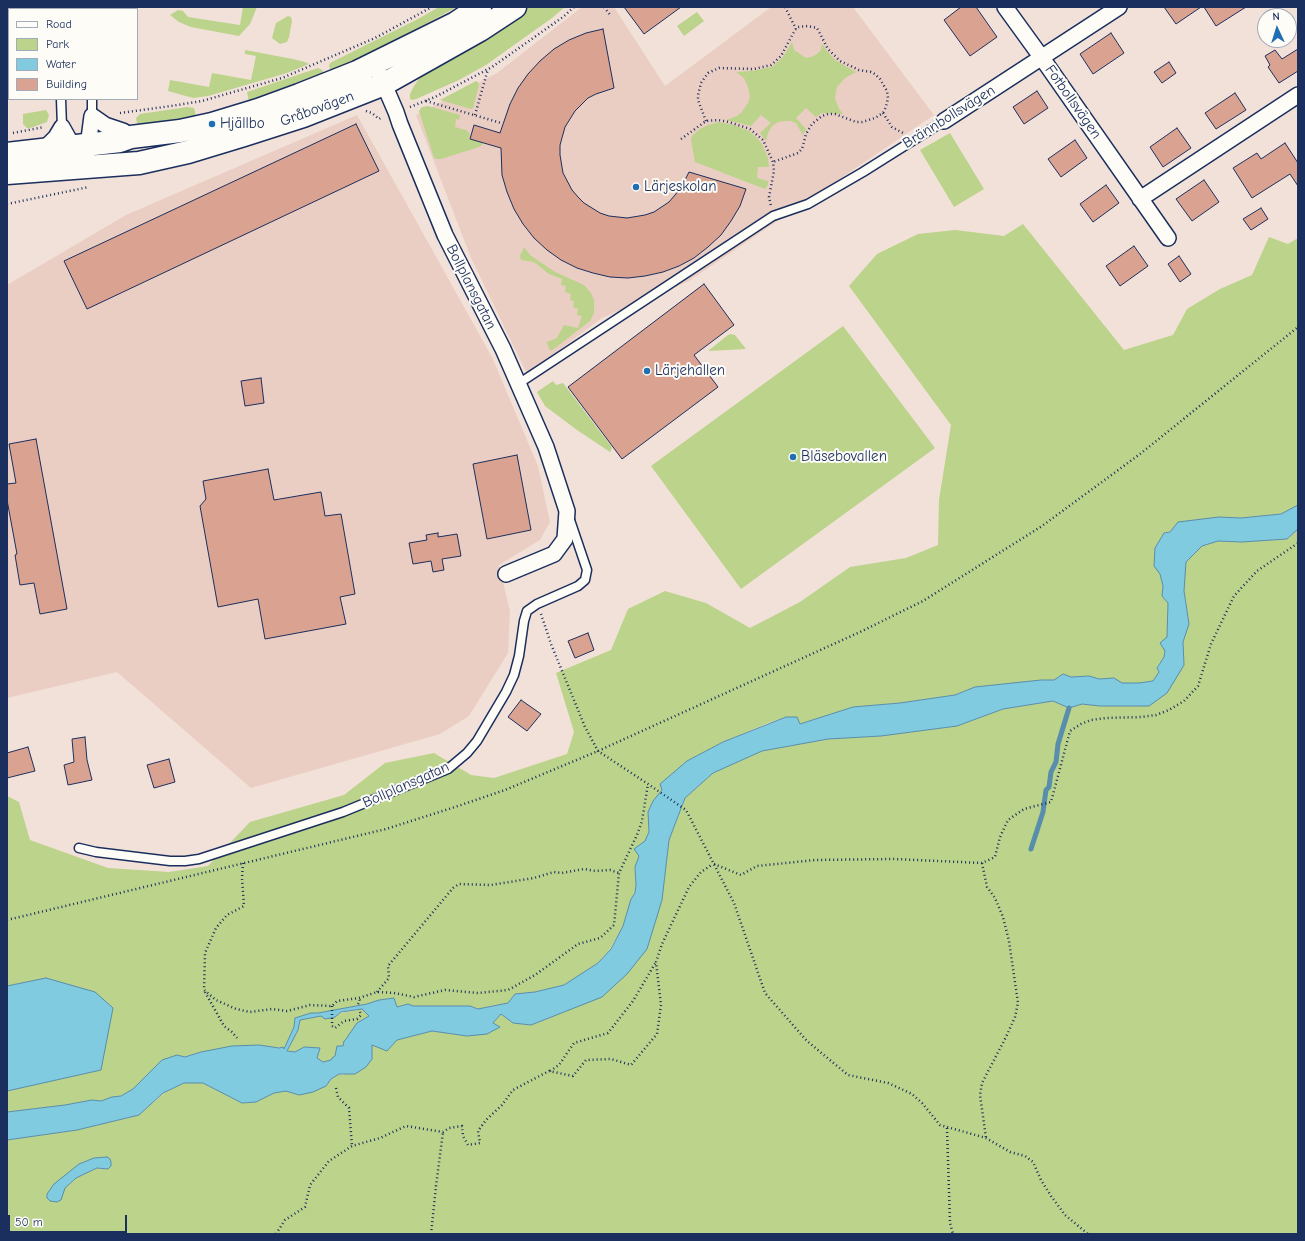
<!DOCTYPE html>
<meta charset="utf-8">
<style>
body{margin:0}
#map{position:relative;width:1305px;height:1241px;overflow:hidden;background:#f2e1d8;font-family:"Comic Neue",sans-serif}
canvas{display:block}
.frame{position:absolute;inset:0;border:8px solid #1b2f5e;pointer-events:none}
.legend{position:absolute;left:8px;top:8px;width:130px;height:92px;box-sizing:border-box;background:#fdfcf7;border:1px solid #a3aaba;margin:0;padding:5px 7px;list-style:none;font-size:12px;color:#1b2f5e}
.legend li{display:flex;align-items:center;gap:8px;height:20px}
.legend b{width:20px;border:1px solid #a3aaba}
.north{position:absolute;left:1257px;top:8px;width:40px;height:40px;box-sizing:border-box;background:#fdfcf7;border:1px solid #a3aaba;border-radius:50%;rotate:356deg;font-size:11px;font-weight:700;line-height:16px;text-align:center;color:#1b2f5e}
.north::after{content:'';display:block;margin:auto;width:14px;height:18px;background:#1f6fb2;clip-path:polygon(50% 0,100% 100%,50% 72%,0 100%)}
.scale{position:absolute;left:8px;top:1215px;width:119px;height:18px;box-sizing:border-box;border:2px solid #1b2f5e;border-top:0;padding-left:5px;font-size:12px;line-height:14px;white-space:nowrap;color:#1b2f5e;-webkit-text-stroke:3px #fdfcf7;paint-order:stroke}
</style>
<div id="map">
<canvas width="1305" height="1241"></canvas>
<div class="frame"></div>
<ul class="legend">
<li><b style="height:5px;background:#fdfcf7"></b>Road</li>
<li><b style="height:11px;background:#bbd38a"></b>Park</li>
<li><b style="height:11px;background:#80cbe0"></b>Water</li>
<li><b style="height:11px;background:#daa391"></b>Building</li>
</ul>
<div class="north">N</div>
<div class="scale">50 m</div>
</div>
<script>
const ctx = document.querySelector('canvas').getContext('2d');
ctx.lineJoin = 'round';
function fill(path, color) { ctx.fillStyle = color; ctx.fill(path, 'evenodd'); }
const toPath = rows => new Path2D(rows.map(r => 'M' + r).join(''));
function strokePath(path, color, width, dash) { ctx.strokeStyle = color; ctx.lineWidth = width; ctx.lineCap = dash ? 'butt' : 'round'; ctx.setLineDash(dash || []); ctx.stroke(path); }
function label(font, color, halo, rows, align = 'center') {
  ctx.font = font + ' "Comic Neue",sans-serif'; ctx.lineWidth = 4; ctx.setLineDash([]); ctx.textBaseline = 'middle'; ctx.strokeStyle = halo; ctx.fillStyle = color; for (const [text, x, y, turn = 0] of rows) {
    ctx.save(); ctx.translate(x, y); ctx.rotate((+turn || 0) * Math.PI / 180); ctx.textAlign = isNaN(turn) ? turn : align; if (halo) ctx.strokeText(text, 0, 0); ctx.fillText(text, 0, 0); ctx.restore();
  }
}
const built = toPath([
 [582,7,614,7,665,86,771,7,853,7,934,115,689,281,602,318,527,374,471,258,416,115,497,73],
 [357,115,492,357,538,466,550,522,540,540,499,565,510,611,508,653,469,716,440,734,251,788,117,672,7,698,7,285,126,215]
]);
const green = toPath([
 [243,7,257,7,250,24,239,36,191,27,179,22,170,15,178,10,183,11,188,17,240,25],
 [439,7,457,7,350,65,333,76,329,66,330,63,418,19],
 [528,7,565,7,552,18,486,65,459,80,416,99,412,100,410,99,410,94,414,86,421,76,428,70,506,23],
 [697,12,704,21,684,36,677,26],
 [288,16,291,17,292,21,289,37,287,42,280,44,272,38,276,23],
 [792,42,794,50,806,58,814,56,818,53,821,50,822,43,826,50,835,60,856,72,845,78,837,87,835,98,839,109,843,114,822,113,816,117,806,108,796,118,806,129,803,135,796,123,790,121,785,121,778,122,772,126,768,133,766,141,760,133,771,123,761,115,751,126,726,120,737,116,741,113,748,103,750,97,748,87,744,78,736,72,751,71,772,67,783,57],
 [245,50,293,59,305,62,309,64,287,73,208,96,193,98,168,91,170,80,209,87,212,73,251,80,256,56,245,54],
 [318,68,322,70,325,76,284,90,249,101,247,92],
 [476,81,478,82,479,85,473,108,471,109,440,100],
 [428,106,460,115,459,120,456,119,455,127,466,130,470,134,469,139,483,143,482,145,479,147,441,159,437,159,434,158,419,111,422,107],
 [187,107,194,108,196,116,138,127,136,118,140,114],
 [46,110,49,115,47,122,30,128,27,128,23,124,23,114],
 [719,122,734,125,749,131,758,139,763,146,768,158,769,167,758,167,757,178,768,181,768,185,765,189,695,162,691,140,692,136,700,129,708,125],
 [950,133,984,189,954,207,920,150],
 [1023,224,1124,350,1173,335,1187,309,1220,289,1252,275,1269,237,1288,244,1298,238,1298,505,1281,514,1241,518,1219,517,1164,533,1160,540,1160,574,1163,586,1162,596,1168,603,1167,637,1164,657,1157,667,1159,672,1153,681,1139,683,1121,683,1114,678,1099,679,1089,676,1071,677,1063,674,1054,681,1041,680,975,687,955,695,900,703,853,707,800,724,786,717,768,723,723,742,687,761,662,790,653,801,648,812,649,832,635,867,636,885,635,893,631,899,623,926,610,949,598,963,564,985,535,992,515,994,508,1003,478,1009,470,1006,413,1006,408,1004,397,1007,394,998,379,1000,367,1004,318,1013,311,1013,295,1018,294,1027,284,1050,283,1047,270,1048,259,1045,201,1052,185,1057,177,1055,162,1060,133,1089,121,1096,112,1097,101,1101,92,1100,65,1105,7,1112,7,1091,100,1070,47,978,7,986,7,796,19,802,30,840,108,868,169,872,208,866,250,822,344,795,385,763,434,753,471,775,494,778,567,754,574,732,556,673,611,650,628,609,665,591,706,603,750,628,800,602,850,567,906,558,938,545,939,500,951,425,849,286,877,254,918,234,955,230,1004,236],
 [524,247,530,255,555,272,584,285,591,293,594,300,594,313,590,321,551,351,550,350,547,343,547,342,557,338,564,325,578,328,582,316,577,315,578,309,573,307,574,301,570,300,571,294,565,292,566,286,561,285,562,279,549,274,534,262,521,260,520,256],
 [843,326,935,448,741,589,651,466],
 [731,334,735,335,746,349,708,351,728,335],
 [553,381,556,385,563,383,611,446,612,448,610,452,577,430,545,406,537,392],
 [1298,529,1298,1234,7,1234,7,1140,77,1130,139,1115,164,1093,184,1083,203,1083,242,1103,256,1102,274,1093,286,1091,299,1095,326,1086,331,1079,339,1074,344,1075,372,1051,372,1044,387,1051,397,1040,432,1031,467,1036,500,1027,493,1023,501,1014,513,1023,531,1025,568,1010,662,900,669,840,685,798,713,773,762,751,828,739,881,736,957,726,1003,709,1053,701,1069,708,1082,704,1100,706,1149,706,1184,665,1183,642,1189,623,1184,591,1185,562,1202,546,1218,541,1242,542,1287,539],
 [107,1157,108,1169,97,1168,76,1178,65,1188,79,1164,94,1158],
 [363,1009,369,1016,357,1023,343,1046,337,1051,335,1056,331,1060,323,1062,317,1058,320,1048,304,1047,295,1052,287,1051,298,1030,300,1020,321,1016,335,1017,341,1013]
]);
const water = toPath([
 [1298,505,1298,529,1287,539,1242,542,1218,541,1202,546,1186,562,1184,591,1189,624,1183,642,1184,665,1167,693,1149,706,1100,706,1082,704,1069,708,1053,701,1003,709,957,726,881,736,828,739,762,751,713,773,685,798,669,840,662,900,647,949,627,974,602,997,531,1025,513,1023,501,1014,493,1023,500,1027,487,1034,467,1036,432,1031,397,1040,387,1051,372,1045,372,1059,366,1067,355,1074,339,1074,331,1079,326,1086,313,1092,299,1095,286,1091,274,1093,256,1102,242,1103,203,1083,184,1083,163,1093,139,1115,77,1130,7,1140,7,1112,65,1105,92,1100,101,1101,112,1097,121,1096,133,1089,162,1060,177,1055,185,1057,201,1052,232,1046,259,1045,279,1048,283,1047,284,1049,294,1027,295,1018,311,1013,318,1013,367,1004,379,1000,394,998,397,1007,408,1004,413,1006,470,1006,478,1009,508,1003,515,994,535,992,564,985,598,963,611,949,623,926,631,899,635,893,636,885,635,867,639,856,634,849,645,841,649,832,648,812,653,801,662,790,660,784,687,761,723,742,786,717,797,717,800,724,853,707,900,703,955,695,975,687,1041,680,1054,680,1063,674,1071,677,1089,676,1099,679,1114,678,1122,683,1139,683,1153,681,1159,672,1157,668,1164,657,1165,651,1160,643,1167,637,1168,603,1162,596,1163,586,1160,574,1154,566,1155,548,1164,533,1170,532,1178,522,1219,517,1241,518,1281,514,1298,505],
 [362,1009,369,1016,357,1023,348,1036,347,1038,344,1041,343,1046,337,1046,335,1056,332,1058,331,1060,323,1062,317,1058,320,1048,304,1047,295,1052,287,1051,298,1030,300,1020,321,1016,325,1019,335,1017,341,1012,362,1009],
 [46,978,95,992,113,1008,101,1070,7,1091,7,986,46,978],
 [107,1157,110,1159,111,1162,111,1166,108,1169,97,1168,76,1178,65,1188,61,1200,57,1202,50,1201,47,1198,47,1194,54,1184,79,1164,94,1158,107,1157]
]);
const stream = toPath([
 [1031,849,1043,812,1046,790,1049,787,1051,772,1056,762,1058,744,1069,708]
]);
const building = toPath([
 [624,7,681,7,644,34,624,7],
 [961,7,976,7,997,37,970,56,944,20,961,7],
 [1164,7,1201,7,1176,24,1164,7],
 [1204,7,1246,7,1216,26,1204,7],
 [603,29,614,88,596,94,588,98,575,111,565,127,560,145,560,155,563,173,572,190,578,197,584,203,600,213,609,216,627,218,645,215,654,212,669,202,681,188,689,172,746,189,740,206,731,221,721,235,708,247,694,258,679,266,663,272,645,276,628,278,610,277,593,273,577,268,561,260,547,250,534,238,523,224,514,209,507,192,502,175,501,148,470,139,474,125,500,133,510,104,518,88,528,74,540,61,554,49,569,40,586,33,603,29],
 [1111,33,1124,53,1093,74,1080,54,1111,33],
 [1298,49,1298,71,1279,83,1268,67,1270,65,1265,56,1275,50,1282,59,1298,49],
 [1169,62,1176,73,1162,83,1154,72,1169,62],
 [1037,91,1048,108,1024,124,1013,107,1037,91],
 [1235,93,1246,110,1216,129,1205,113,1235,93],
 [356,124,379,171,87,309,64,261,356,124],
 [1177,128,1191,148,1163,167,1150,147,1177,128],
 [1075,140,1087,158,1061,177,1048,159,1075,140],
 [1285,143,1298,163,1298,186,1290,174,1252,198,1233,168,1257,153,1261,159,1285,143],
 [1204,180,1219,202,1192,221,1176,199,1204,180],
 [1106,185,1119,203,1093,222,1080,204,1106,185],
 [1261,208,1268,219,1251,230,1243,219,1261,208],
 [1134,246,1148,266,1120,286,1106,266,1134,246],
 [1179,256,1191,274,1180,282,1168,264,1179,256],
 [704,284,734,325,694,355,718,387,622,459,568,387,704,284],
 [261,378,264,403,245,406,241,381,261,378],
 [36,439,67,609,40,614,34,583,20,585,15,555,17,554,7,500,7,484,16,483,9,444,36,439],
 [517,455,531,530,487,539,473,464,517,455],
 [268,469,274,500,321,492,325,516,341,514,355,594,340,597,346,624,265,639,258,599,218,607,200,506,206,499,203,481,268,469],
 [438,533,438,537,457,534,461,556,442,559,444,570,433,572,431,561,413,564,409,543,427,540,426,535,438,533],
 [588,633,594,650,575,658,568,641,588,633],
 [521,700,541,714,527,731,508,717,521,700],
 [85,737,87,760,92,780,68,785,64,765,74,762,72,739,85,737],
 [28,747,35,771,7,778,7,753,28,747],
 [169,759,175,782,154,788,147,765,169,759]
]);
const path = toPath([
 [604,7,611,16],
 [785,7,796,29],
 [426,101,501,123],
 [410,107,435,97,492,67,563,17,574,7],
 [366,111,372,113,379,119,382,117],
 [120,113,171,106,202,101,282,78,375,38,432,7],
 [883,113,892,127,903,133],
 [475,115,488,69],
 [706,121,698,100,698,95,701,83,708,73,719,68,754,69,771,65,781,56,795,30,798,27,808,26,817,28,828,49,840,61,859,70,871,72,875,74,880,79,887,91,888,98,886,107,883,113,875,118,862,122,856,122,835,114,828,114,822,116,812,124,806,134,802,149,798,153,773,162],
 [13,133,44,127],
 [681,139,706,121,718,120,729,122,750,129,763,140,773,162,774,171,769,197,771,206],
 [7,204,89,187],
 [541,614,551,644,585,727,598,751,648,784,686,810,734,903,765,993,807,1041,848,1075,888,1083,912,1094,922,1103,940,1125,986,1138,1010,1152,1025,1156,1033,1162,1041,1180,1051,1196,1065,1215,1088,1234],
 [243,863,242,878,244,906,227,915,216,928,205,953,204,990,216,1000,236,1009,250,1012,272,1009,287,1011,310,1005,332,1006,337,1001,359,998,377,992,394,993,414,997,445,990,478,993,508,990,535,975,578,944,600,938,614,925,619,873,637,835,642,821,648,784],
 [982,863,987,887,995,898,1003,917,1009,941,1018,1003,1015,1017,1006,1037,982,1083,980,1095,986,1138],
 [714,864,741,875,757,866,815,860,894,859,982,863,995,857,1000,837,1008,820,1024,809,1051,802,1070,731,1081,724,1091,720,1106,718,1141,717,1156,715,1169,710,1184,701,1198,686,1211,644,1234,596,1257,571,1298,543],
 [7,920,386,829,455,807,505,790,598,751,860,632,923,601,1042,526,1140,454,1298,327],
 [205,992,224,1026,232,1032,237,1038],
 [377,992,389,978,388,966,453,888,459,884,491,885,534,878,554,872,562,873,584,869,595,871,610,870,619,873],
 [358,1004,360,1001,359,998],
 [332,1006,332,1026,335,1028,344,1021,357,1019,361,1015,360,1012],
 [550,1071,559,1065,574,1043,608,1033,633,1001,656,962],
 [336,1088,338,1097,349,1108,352,1146],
 [947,1128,950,1223,953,1234],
 [276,1234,285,1220,305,1207,310,1185,329,1161,352,1146,380,1138,406,1126,443,1132,449,1128,462,1126,463,1136,468,1145,480,1143,478,1131,486,1120,502,1105,513,1090,549,1071,573,1076,586,1060,611,1059,631,1065,657,1034,661,1005,656,962,662,944,689,887,701,872,713,864],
 [431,1234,436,1186,443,1132]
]);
const lane = toPath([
 [61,7,61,9],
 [45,9,46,7],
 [111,9,111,7],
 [61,99,62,127],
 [92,116,92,99],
 [518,384,773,216,808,204,863,172,944,121],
 [79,848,96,852,170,861,185,861,199,859,343,812,448,769,467,753,477,741,506,692,514,675,519,656,524,621,527,611,537,604,578,586,585,580,587,570,570,520]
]);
const street = toPath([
 [1005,7,1042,58,1168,238],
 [380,75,396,112,400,124,445,235,503,349,546,447,567,511,565,539,554,554,506,574],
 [944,121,1119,7],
 [43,150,56,137,62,127,77,154],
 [87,154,92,116,105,125,123,131,131,137],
 [1140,199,1298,95]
]);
const secondary = toPath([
 [7,154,120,141,131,137,180,131,212,124,258,110,299,95,357,72,456,23,480,7],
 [7,173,139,163,188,152,244,135,303,116,384,84,480,30,515,7]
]);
const markers = [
 [212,124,4,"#1f6fb2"],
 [636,187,4,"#1f6fb2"],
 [647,371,4,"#1f6fb2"],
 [793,457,4,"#1f6fb2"]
];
const streetNames = [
 ["Fotbollsvägen",1073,102,55],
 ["Gråbovägen",317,109,-20],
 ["Brännbollsvägen",949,117,-32],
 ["Bollplansgatan",471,287,63],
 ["Bollplansgatan",406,785,-24]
];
const poiNames = [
 ["Hjällbo",220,124],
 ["Lärjeskolan",644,187],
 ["Lärjehallen",655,371],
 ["Bläsebovallen",801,457]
];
fill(built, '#ebcec3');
fill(green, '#bbd38a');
fill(water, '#80cbe0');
strokePath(water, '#588dac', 1);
strokePath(stream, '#588dac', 5);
fill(building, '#daa391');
strokePath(building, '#1b2f5e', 1);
strokePath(lane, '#1b2f5e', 11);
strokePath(street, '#1b2f5e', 18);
strokePath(secondary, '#1b2f5e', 25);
strokePath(path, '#1b2f5e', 2.5, [1, 3]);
strokePath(lane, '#fdfcf7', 8);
strokePath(street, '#fdfcf7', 15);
strokePath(secondary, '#fdfcf7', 22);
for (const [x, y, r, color] of markers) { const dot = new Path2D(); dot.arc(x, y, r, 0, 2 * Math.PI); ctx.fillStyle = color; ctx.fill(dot); strokePath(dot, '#fdfcf7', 1.5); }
label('15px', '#1b2f5e', '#fdfcf7', streetNames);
label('15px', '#1b2f5e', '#fdfcf7', poiNames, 'left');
</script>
